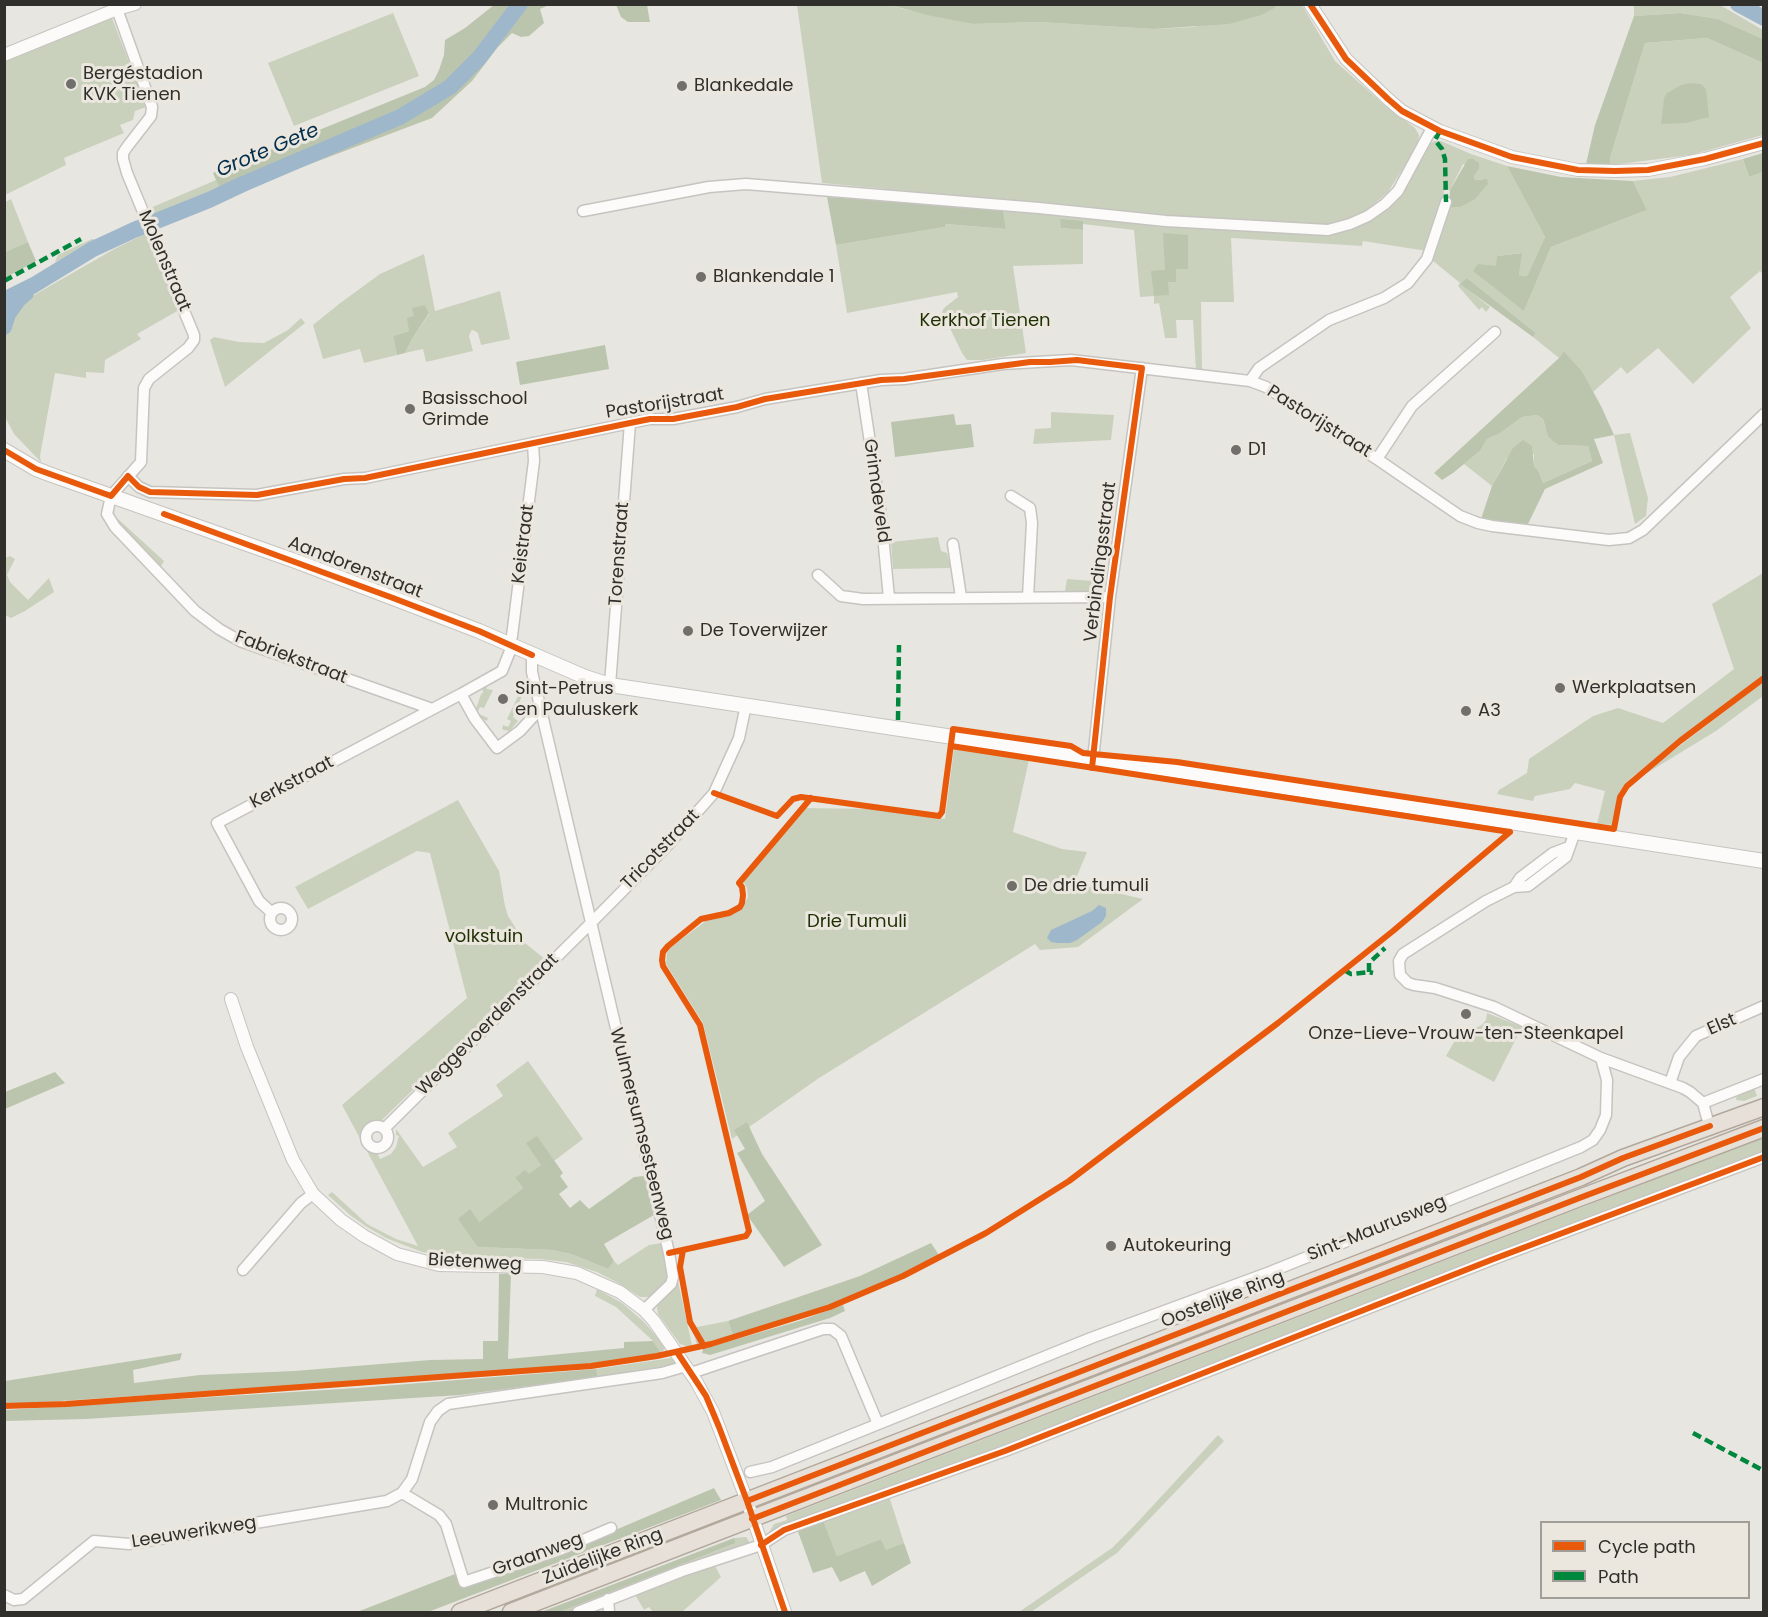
<!DOCTYPE html>
<meta charset="utf-8">
<style>
body{margin:0}
#map{position:relative;width:1768px;height:1617px;overflow:hidden;background:#e8e6e1;font-family:Poppins,sans-serif}
canvas{display:block}
.frame{position:absolute;inset:0;border:6px solid #302f2b;pointer-events:none}
.legend{position:absolute;left:1540px;top:1521px;width:210px;height:78px;box-sizing:border-box;background:#ebe7de;border:2px solid #a09d96;margin:0;padding:8px 10px;list-style:none;font-size:18px;color:#302f2b}
.legend li{display:flex;align-items:center;gap:12px;height:30px}
.legend b{width:30px;border:2px solid #a09d96}
</style>
<div id="map">
<canvas width="1768" height="1617"></canvas>
<div class="frame"></div>
<ul class="legend">
<li><b style="height:8px;background:#e8590c"></b>Cycle path</li>
<li><b style="height:8px;background:#00873e"></b>Path</li>
</ul>
</div>
<script>
const ctx = document.querySelector('canvas').getContext('2d');
ctx.lineJoin = 'round';
function fill(path, color) { ctx.fillStyle = color; ctx.fill(path, 'evenodd'); }
const toPath = rows => new Path2D(rows.map(r => 'M' + r).join(''));
function strokePath(path, color, width, dash) { ctx.strokeStyle = color; ctx.lineWidth = width; ctx.lineCap = dash ? 'butt' : 'round'; ctx.setLineDash(dash || []); ctx.stroke(path); }
function label(font, color, halo, rows, align = 'center') {
  ctx.font = font + ' Poppins,sans-serif'; ctx.lineWidth = 6; ctx.setLineDash([]); ctx.textBaseline = 'middle'; ctx.strokeStyle = halo; ctx.fillStyle = color; for (const [text, x, y, turn = 0] of rows) {
    ctx.save(); ctx.translate(x, y); ctx.rotate((+turn || 0) * Math.PI / 180); ctx.textAlign = isNaN(turn) ? turn : align; if (halo) ctx.strokeText(text, 0, 0); ctx.fillText(text, 0, 0); ctx.restore();
  }
}
const green = toPath([
 [797,5,890,5,903,9,973,24,1038,22,1154,29,1194,27,1276,7,1277,5,1302,5,1335,61,1382,103,1415,128,1419,135,1418,145,1388,192,1367,210,1347,219,1323,225,1187,217,822,183],
 [1634,5,1720,5,1763,30,1763,39,1718,19,1681,13,1634,16],
 [393,13,419,76,294,126,268,63],
 [112,18,146,107,135,111,133,120,120,125,124,133,64,158,66,165,5,195,5,61],
 [1707,38,1763,63,1763,135,1691,155,1611,165,1610,158,1645,43],
 [1434,141,1441,141,1471,154,1507,166,1545,237,1527,276,1519,275,1521,253,1497,256,1524,311,1551,247,1647,210,1633,181,1670,177,1743,159,1749,177,1763,172,1763,274,1760,271,1730,297,1751,328,1693,384,1658,348,1627,374,1621,367,1593,392,1582,371,1564,351,1559,358,1533,337,1536,333,1467,278,1461,284,1490,307,1486,312,1482,307,1479,310,1458,286,1460,283,1432,260,1449,208,1460,207,1483,179,1475,180,1474,176,1479,169,1463,164,1450,190,1444,190,1443,201,1427,251,1363,241,1362,246,1231,238,1234,302,1201,302,1202,371,1196,371,1193,320,1176,320,1177,338,1165,338,1159,303,1154,304,1154,296,1140,297,1134,230,1083,224,1083,221,1061,228,1083,230,1083,264,1013,266,1026,353,983,360,967,360,962,353,942,312,944,308,958,297,957,292,847,313,836,245,945,227,945,224,1006,229,1003,209,1256,232,1326,234,1403,191,1428,146],
 [1188,235,1176,269,1168,282,1151,271,1165,271],
 [216,180,219,187,223,186,225,189,152,219,148,209],
 [11,199,28,242,5,252,5,202],
 [147,233,179,310,137,334,141,339,105,360,104,373,86,372,86,378,55,373,40,456,41,462,14,434,5,417,4,335,9,331,14,310,22,302,116,248],
 [92,239,100,241,83,251,55,262,58,255],
 [424,254,435,311,500,291,510,339,481,345,478,333,473,330,471,331,469,336,473,351,426,362,423,349,405,353,412,339,429,314,425,305,414,316,409,331,393,336,397,355,364,363,360,349,323,359,313,325,339,304,380,274],
 [301,318,305,323,225,387,210,340,214,337,239,342,264,343,288,330],
 [1051,412,1114,415,1111,440,1033,444,1035,429,1051,428],
 [1537,415,1543,419,1545,427,1554,442,1558,445,1588,446,1592,461,1543,483,1539,472,1534,466,1534,454,1507,458,1492,486,1464,464,1480,451,1487,439,1499,434,1522,417],
 [1630,433,1648,498,1646,516,1635,524,1614,435],
 [118,519,164,561,160,568,116,522],
 [938,537,941,551,947,553,951,568,893,569,891,542],
 [10,556,15,559,7,575,10,582,28,600,49,578,54,592,25,611,11,618,4,615,5,558],
 [1763,573,1763,675,1631,778,1622,788,1618,796,1613,825,1597,824,1605,791,1575,783,1570,789,1535,796,1533,801,1497,794,1499,790,1527,773,1529,759,1593,716,1618,708,1663,723,1734,669,1712,604],
 [1067,579,1105,582,1104,590,1100,592,1065,591],
 [1763,682,1763,696,1716,731,1647,773,1647,771],
 [482,685,486,685,487,689,493,690,484,708,480,707,477,713,488,718,487,721,479,717,475,712,481,694,483,693],
 [518,686,525,689,513,717,518,721,510,731,504,730,502,729,503,725,508,727,511,721,507,719,520,692,516,689],
 [954,749,1029,760,1013,832,1062,849,1087,852,1074,883,1143,899,1078,947,1040,950,1035,944,819,1078,732,1139,703,1023,666,964,667,953,671,947,706,921,734,914,741,909,748,897,747,888,743,881,800,808,874,809,945,819],
 [458,800,499,871,505,906,508,916,525,943,546,960,386,1116,381,1121,367,1124,362,1132,363,1144,367,1149,377,1152,380,1159,391,1154,396,1147,399,1136,396,1135,396,1129,423,1167,457,1147,448,1133,503,1096,496,1085,528,1061,583,1139,554,1161,536,1136,541,1165,529,1175,515,1178,523,1188,479,1222,478,1247,552,1250,571,1254,608,1269,614,1261,618,1265,649,1245,662,1243,669,1273,667,1280,662,1287,650,1297,640,1297,620,1284,597,1272,566,1262,540,1259,461,1257,422,1252,386,1238,367,1227,350,1215,328,1195,332,1192,367,1224,396,1239,418,1246,342,1105,467,998,430,853,417,851,308,909,295,887],
 [1487,1013,1522,1027,1494,1082,1446,1056,1462,1028,1473,1029,1482,1025,1486,1020],
 [1754,1088,1757,1096,1744,1101,1736,1100,1737,1094],
 [1763,1137,1763,1153,767,1536,774,1524,787,1520,786,1516],
 [677,1277,692,1345,689,1347,680,1344,658,1314,657,1307],
 [597,1289,622,1303,643,1321,666,1347,661,1353,653,1341,616,1307,595,1296],
 [728,1321,733,1335,697,1345,692,1328],
 [671,1358,676,1363,664,1367,598,1377,596,1369],
 [1218,1435,1224,1441,1117,1553,1031,1612,1019,1612,1112,1548,1134,1526],
 [889,1496,904,1543,886,1551,881,1539,837,1556,823,1520],
 [746,1537,750,1543,638,1584,572,1612,560,1612,736,1543,734,1538],
 [714,1564,721,1577,682,1612,653,1612,649,1607,644,1610,634,1593]
]);
const forest = toPath([
 [494,5,549,5,540,9,544,23,529,36,521,37,512,33,498,47,472,81,432,118,297,169,227,199,223,186,219,187,213,173,425,87,434,80,439,70,444,55,445,40,465,28],
 [616,5,647,5,650,22,628,22,621,17],
 [890,5,1277,5,1276,7,1261,15,1229,24,1154,29,1038,22,973,24,927,15],
 [1681,13,1718,19,1763,39,1763,63,1707,38,1645,43,1610,158,1611,165,1586,164,1595,125,1634,16],
 [1691,83,1701,84,1706,89,1709,117,1686,123,1661,124,1664,98,1667,93,1681,85],
 [1763,153,1763,172,1749,177,1743,159],
 [1468,159,1473,159,1479,163,1479,169,1474,176,1475,180,1487,179,1488,184,1475,199,1460,207,1449,208,1450,190],
 [1507,166,1561,177,1633,181,1647,210,1551,247,1524,311,1473,271,1478,264,1496,266,1497,256,1522,253,1519,275,1527,276,1545,237],
 [827,197,1003,209,1006,229,945,224,945,227,836,245],
 [1060,219,1083,221,1083,230,1061,228],
 [1163,233,1188,235,1188,269,1176,269,1176,282,1168,282,1169,295,1154,296,1151,271,1165,270],
 [28,242,36,261,5,278,5,252],
 [1467,278,1536,333,1533,337,1460,284],
 [425,305,429,313,412,339,405,353,397,355,393,336,409,331,407,318,414,316,412,308],
 [605,345,609,369,520,385,516,362],
 [1564,351,1582,371,1602,408,1614,435,1594,439,1603,463,1545,489,1528,524,1500,522,1481,519,1492,486,1513,448,1523,440,1532,446,1534,466,1539,472,1543,483,1592,461,1588,446,1558,445,1554,442,1548,436,1543,419,1537,415,1522,417,1499,434,1487,439,1480,451,1453,473,1442,480,1434,473,1559,358],
 [954,414,956,425,971,424,974,447,895,457,891,422],
 [55,1072,65,1083,5,1109,5,1092],
 [747,1122,762,1154,822,1245,784,1267,747,1215,765,1201,737,1153,745,1149,734,1130],
 [537,1136,563,1173,560,1176,568,1187,559,1194,570,1208,580,1200,589,1209,634,1177,644,1176,654,1215,604,1244,614,1261,608,1269,571,1254,552,1250,478,1247,458,1219,470,1209,479,1222,523,1188,515,1178,525,1170,529,1174,541,1165,526,1143],
 [931,1243,939,1255,909,1271,812,1312,733,1335,728,1321,860,1276],
 [511,1273,508,1359,624,1348,624,1342,653,1341,661,1353,611,1362,552,1367,315,1384,30,1403,5,1403,5,1381,182,1353,180,1360,133,1370,134,1383,200,1375,294,1371,430,1360,483,1359,483,1341,498,1341,499,1274],
 [843,1305,845,1311,830,1318,710,1355,702,1353,703,1349,799,1321],
 [596,1369,598,1377,460,1395,86,1419,5,1421,5,1410,357,1388],
 [714,1488,721,1500,428,1612,357,1612,455,1574,461,1585,566,1551],
 [823,1520,837,1556,881,1539,886,1550,904,1543,911,1563,872,1586,865,1571,840,1582,832,1567,813,1573,797,1529],
 [734,1538,736,1543,560,1612,541,1612]
]);
const water = toPath([
 [1099,905,1106,908,1106,916,1102,922,1077,940,1070,943,1057,943,1051,942,1047,938,1051,930,1092,911]
]);
const river = toPath([
 [1738,4,1764,18],
 [4,300,34,285,93,249,134,230,209,200,243,184,400,117,450,87,479,58,520,4],
 [4,327,8,314,18,300,26,293]
]);
const minor = toPath([
 [117,9,152,107,151,116,127,147,123,153,123,159,127,173,194,335,194,340,188,348,149,379,144,388,141,462,111,496,107,514,115,527,195,611,219,629,240,641,432,709],
 [583,211,709,187,746,184,1039,208,1166,221,1328,230,1350,224,1368,216,1385,204,1398,191,1432,128],
 [1250,381,1259,368,1329,320,1384,298,1408,283,1427,259,1446,202],
 [861,383,881,515,889,598],
 [1377,459,1412,406,1495,332],
 [128,476,139,487,150,492,257,495,344,479,365,478,630,423,650,419,673,419,737,407,765,399,881,380,904,379,1003,364,1071,360,1250,381,1266,387,1293,404,1377,459,1460,516,1478,523,1492,526,1609,540,1629,538,1643,530,1764,414],
 [1011,496,1030,508,1032,523,1028,597],
 [953,544,961,597],
 [818,575,841,596,863,599,1110,597],
 [509,644,512,636,534,461,533,443],
 [532,655,532,672,669,1253,673,1277,671,1284,644,1310],
 [610,685,630,423],
 [461,694,475,719,497,748,520,731,541,708],
 [1093,760,1110,597,1142,368],
 [1575,832,1566,857,1528,886,1514,887,1486,901,1403,954,1399,961,1400,975,1408,983,1414,985,1435,988,1494,1007,1601,1058,1683,1088,1690,1092,1703,1103,1707,1118],
 [1514,887,1520,878,1553,853,1569,847],
 '270 919a11 11 0 1 1 22 0a11 11 0 1 1-22 0Z',
 [271,912,259,901,217,823,461,694,502,671,512,646],
 [1670,1083,1679,1057,1696,1036,1764,1006],
 [1703,1103,1764,1079],
 '366 1137a11 11 0 1 1 22 0a11 11 0 1 1-22 0Z',
 [385,1128,592,922,667,846,714,793,739,738,746,705],
 [243,1270,301,1203,313,1194],
 [691,1373,823,1329,832,1329,841,1336,878,1424],
 [750,1472,772,1467,1091,1338,1270,1272,1581,1147,1593,1140,1600,1130,1606,1115,1607,1080,1601,1058],
 [402,1493,439,1515,446,1524,464,1582,562,1549,611,1528],
 [4,1595,14,1600,23,1599,94,1541,129,1544,387,1501,402,1493,412,1479,430,1422,438,1411,448,1404,662,1373,686,1366],
 [608,1599,609,1612],
 [578,1612,682,1571,761,1545,784,1530,1005,1451,1491,1260,1764,1157]
]);
const tertiary = toPath([
 [1310,4,1346,59,1388,99,1402,111,1440,131,1512,157,1578,170,1615,171,1648,170,1705,159,1764,143],
 [4,55,117,9,135,4],
 [231,999,247,1047,293,1160,313,1194,341,1220,364,1236,397,1254,439,1265,543,1267,577,1273,620,1292,644,1310,654,1321,696,1381,713,1412,747,1501,785,1612]
]);
const secondary = toPath([
 [4,450,36,469,49,474,298,562,393,598,479,631,585,677,610,685,1019,747,1132,766,1159,768,1764,861]
]);
const trunk = toPath([
 [460,1612,1581,1177,1623,1158,1764,1107],
 [511,1612,1582,1197,1764,1128]
]);
const quiet = toPath([
 [1440,131,1435,140,1442,149,1445,159,1446,202],
 [4,281,81,239],
 [898,720,899,645],
 [1344,970,1351,974,1369,972,1373,973],
 [1369,972,1369,963,1385,948],
 [1693,1433,1764,1471]
]);
const cycleway = toPath([
 [1310,4,1346,59,1388,99,1402,111,1440,131,1512,157,1578,170,1615,171,1648,170,1705,159,1764,143],
 [4,450,36,469,111,496,128,476,139,487,150,492,257,495,344,479,365,478,630,423,650,419,673,419,737,407,765,399,881,380,904,379,1030,362,1050,362,1077,360,1142,368,1110,597,1092,768],
 [164,514,393,598,479,631,532,655],
 [951,746,1510,832],
 [714,793,777,816,793,799,801,797,939,816,942,812,953,729,1071,746,1083,753,1177,762,1614,829,1620,797,1627,786,1680,741,1764,678],
 [683,1250,680,1267,690,1322,704,1346],
 [669,1253,746,1236,749,1231,700,1025,663,966,662,960,663,952,668,946,701,919,729,913,740,907,742,903,743,895,742,887,739,883,811,798],
 [677,1352,706,1396,719,1427,747,1501,785,1612],
 [4,1406,66,1404,591,1366,657,1356,711,1344,830,1307,903,1276,986,1233,1069,1181,1278,1023,1393,931,1510,832],
 [747,1501,1581,1177,1623,1158,1710,1126],
 [752,1519,1582,1197,1764,1128],
 [761,1545,784,1530,1005,1451,1491,1260,1764,1157]
]);
const markers = [
 [71,84,6,"#706f6b"],
 [682,86,6,"#706f6b"],
 [701,277,6,"#706f6b"],
 [410,409,6,"#706f6b"],
 [1236,450,6,"#706f6b"],
 [688,631,6,"#706f6b"],
 [1560,688,6,"#706f6b"],
 [503,699,6,"#706f6b"],
 [1466,711,6,"#706f6b"],
 [1012,886,6,"#706f6b"],
 [1466,1014,6,"#706f6b"],
 [1111,1246,6,"#706f6b"],
 [493,1505,6,"#706f6b"]
];
const poiNames = [
 ["Bergéstadion",83,74],
 ["KVK Tienen",83,95],
 ["Blankedale",694,86],
 ["Blankendale 1",713,277],
 ["Basisschool",422,399],
 ["Grimde",422,420],
 ["D1",1248,450],
 ["De Toverwijzer",700,631],
 ["Werkplaatsen",1572,688],
 ["Sint-Petrus",515,689],
 ["en Pauluskerk",515,710],
 ["A3",1478,711],
 ["De drie tumuli",1024,886],
 ["Onze-Lieve-Vrouw-ten-Steenkapel",1466,1034,"center"],
 ["Autokeuring",1123,1246],
 ["Multronic",505,1505]
];
const streetNames = [
 ["Molenstraat",164,261,67],
 ["Pastorijstraat",665,404,-9],
 ["Pastorijstraat",1319,422,32],
 ["Grimdeveld",876,491,82],
 ["Keistraat",524,544,-83],
 ["Torenstraat",620,554,-86],
 ["Verbindingsstraat",1101,562,-83],
 ["Aandorenstraat",355,568,21],
 ["Fabriekstraat",291,658,21],
 ["Kerkstraat",292,783,-28],
 ["Tricotstraat",661,850,-46],
 ["Weggevoerdenstraat",488,1025,-45],
 ["Elst",1722,1025,-23],
 ["Wulmersumsesteenweg",641,1134,76],
 ["Sint-Maurusweg",1377,1229,-22],
 ["Bietenweg",475,1263,3],
 ["Oostelijke Ring",1223,1300,-21],
 ["Leeuwerikweg",194,1533,-9],
 ["Graanweg",538,1555,-20],
 ["Zuidelijke Ring",603,1557,-21]
];
const parkNames = [
 ["Kerkhof Tienen",985,321],
 ["Drie Tumuli",857,922],
 ["volkstuin",484,937]
];
const waterNames = [
 ["Grote Gete",268,151,-23]
];
fill(green, '#c9d1bd');
fill(forest, '#bbc5ad');
fill(water, '#9fb7cb');
strokePath(river, '#9fb7cb', 16);
strokePath(minor, '#c6c4c0', 13);
strokePath(tertiary, '#c6c4c0', 14);
strokePath(secondary, '#c6c4c0', 16);
strokePath(trunk, '#b2a89c', 19);
strokePath(minor, '#fcfbfa', 10);
strokePath(tertiary, '#fcfbfa', 12);
strokePath(secondary, '#fcfbfa', 14);
strokePath(trunk, '#e6e0d8', 16);
strokePath(quiet, '#00873e', 4.5, [9, 4.5]);
strokePath(cycleway, '#e8590c', 6);
for (const [x, y, r, color] of markers) { const dot = new Path2D(); dot.arc(x, y, r, 0, 2 * Math.PI); ctx.fillStyle = color; ctx.fill(dot); strokePath(dot, '#ebe7de', 2); }
label('18px', '#302f2b', '#ebe7de', poiNames, 'left');
label('18px', '#302f2b', '#ebe7de', streetNames);
label('18px', '#1f3104', '#ebe7de', parkNames);
label('italic 20px', '#022e4c', '#ebe7de', waterNames);
</script>
